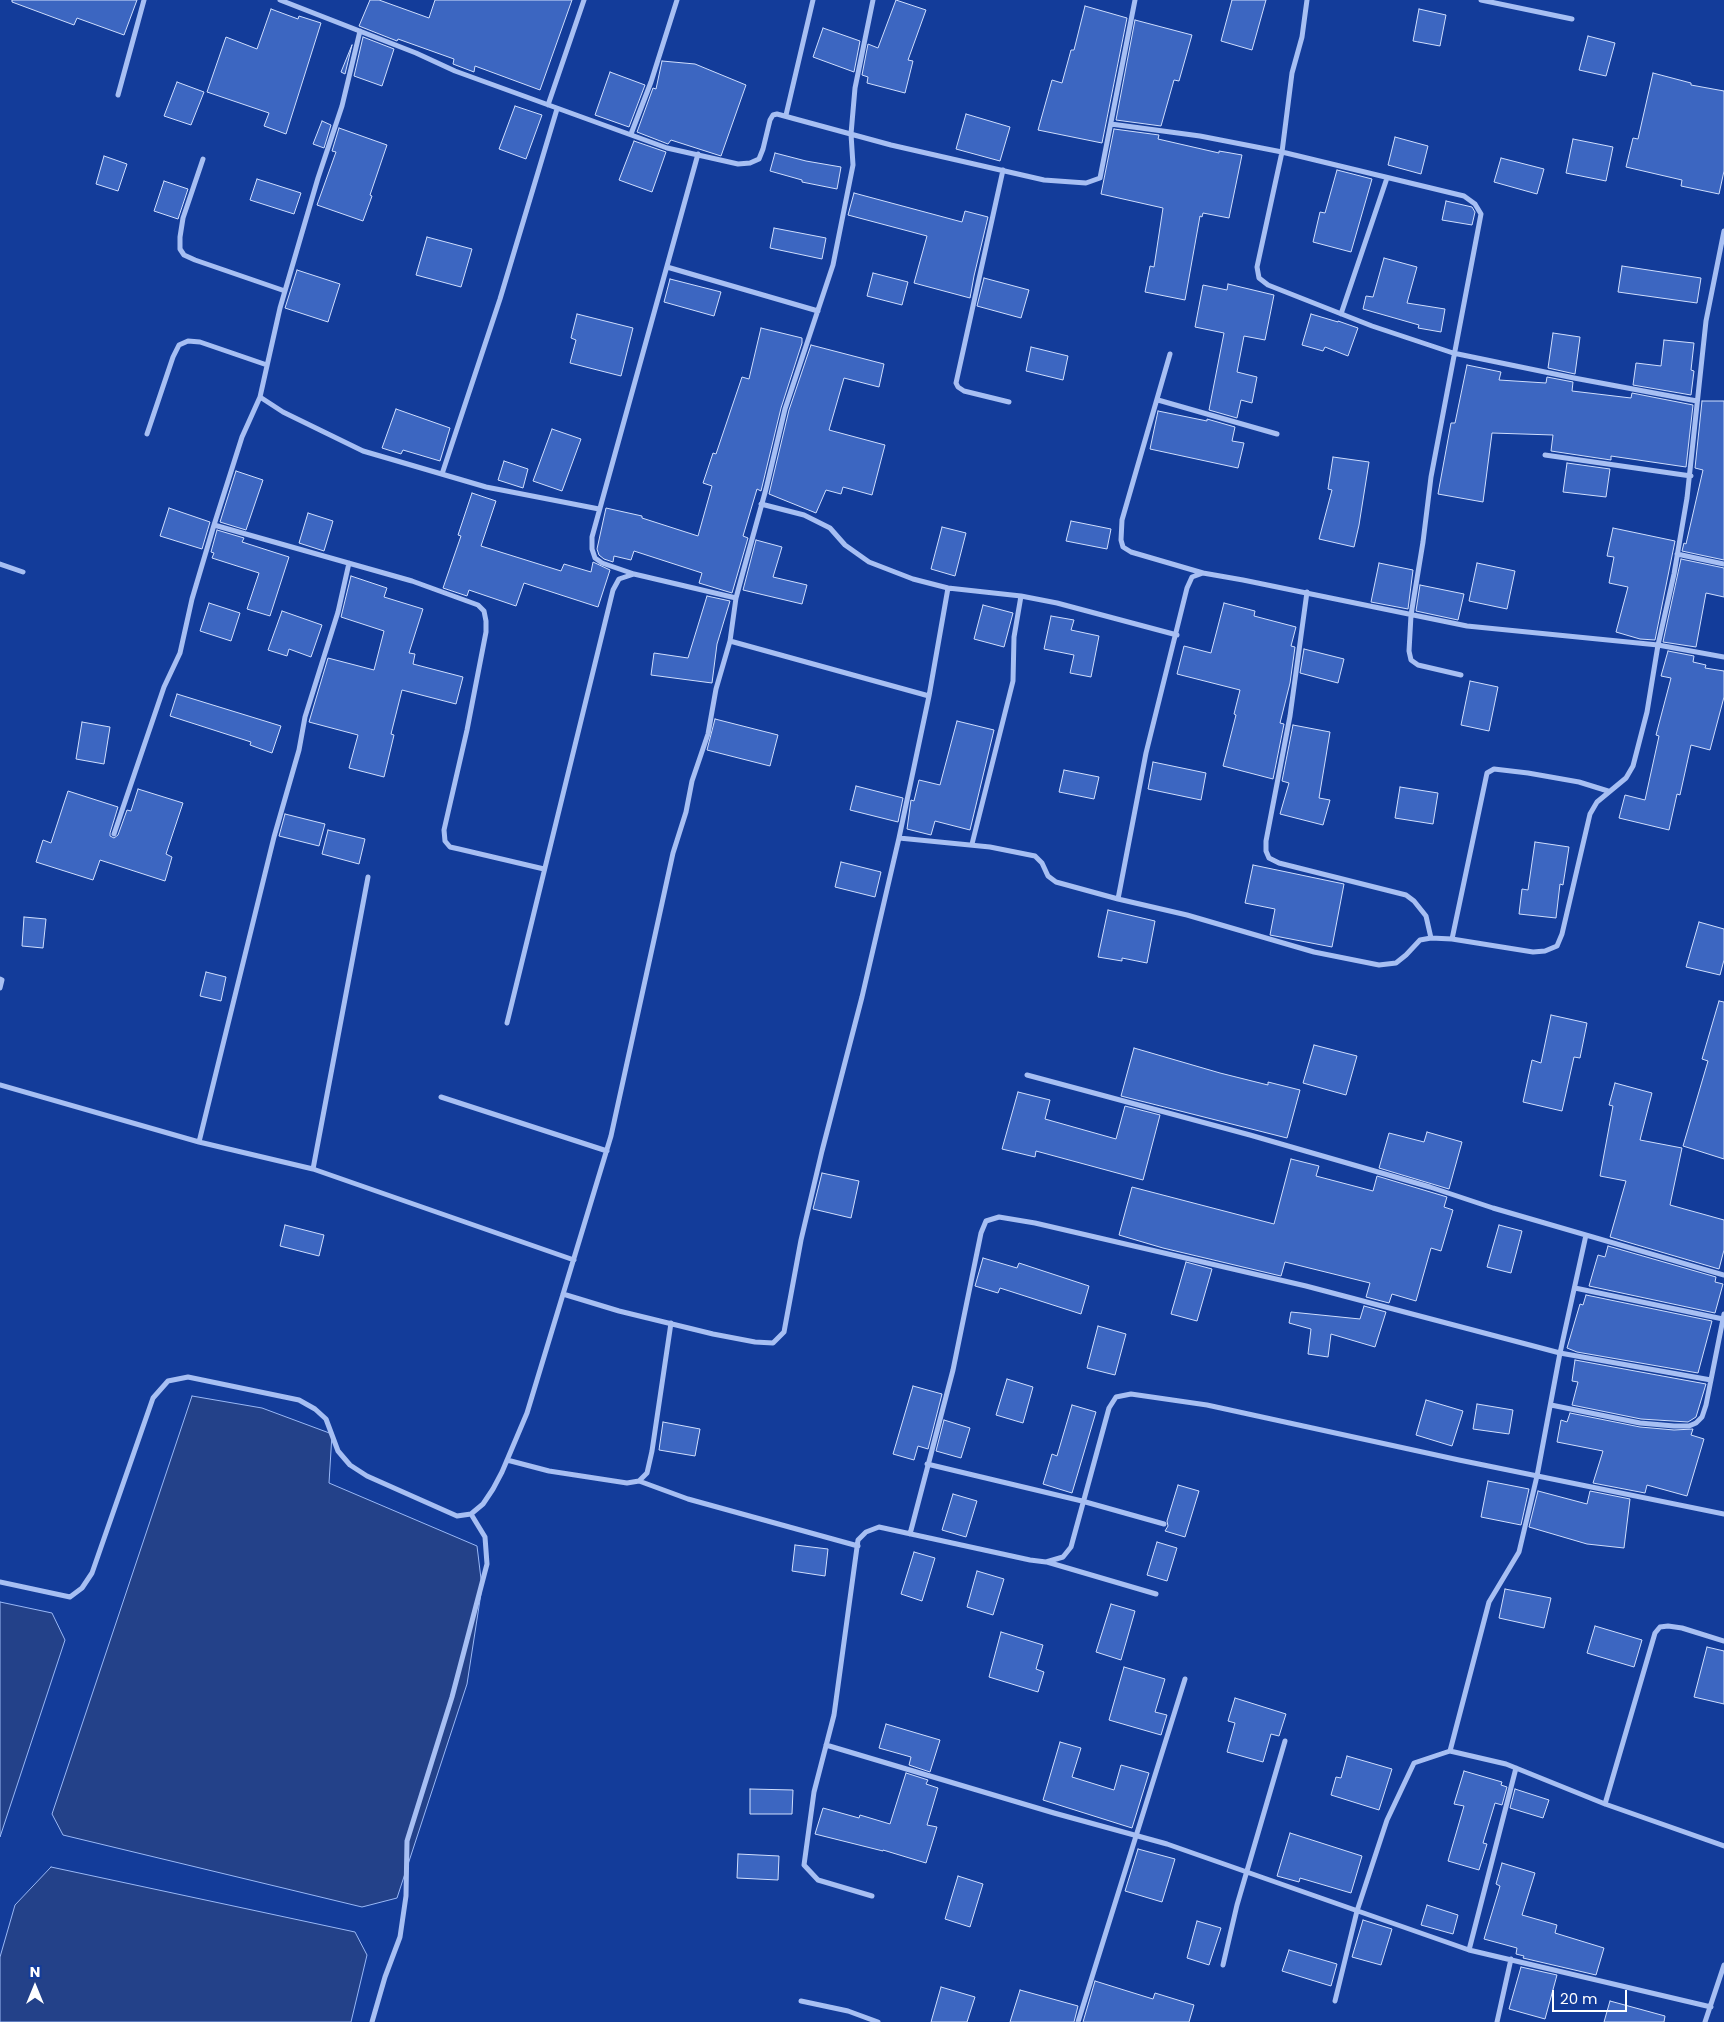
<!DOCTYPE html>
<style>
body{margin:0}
#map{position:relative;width:1724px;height:2022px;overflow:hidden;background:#133c9a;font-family:Poppins,sans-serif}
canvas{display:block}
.north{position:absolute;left:10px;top:1962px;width:50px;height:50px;-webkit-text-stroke:4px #133c9a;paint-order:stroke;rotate:0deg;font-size:14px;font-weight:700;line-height:20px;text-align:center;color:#fff}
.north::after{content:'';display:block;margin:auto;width:18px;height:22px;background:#fff;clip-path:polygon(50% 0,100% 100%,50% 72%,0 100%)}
.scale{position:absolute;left:1552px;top:1990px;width:75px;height:22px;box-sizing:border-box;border:2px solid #fff;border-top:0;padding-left:6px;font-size:15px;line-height:18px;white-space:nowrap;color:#fff;-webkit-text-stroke:4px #133c9a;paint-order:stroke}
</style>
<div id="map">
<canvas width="1724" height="2022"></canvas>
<div class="north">N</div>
<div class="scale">20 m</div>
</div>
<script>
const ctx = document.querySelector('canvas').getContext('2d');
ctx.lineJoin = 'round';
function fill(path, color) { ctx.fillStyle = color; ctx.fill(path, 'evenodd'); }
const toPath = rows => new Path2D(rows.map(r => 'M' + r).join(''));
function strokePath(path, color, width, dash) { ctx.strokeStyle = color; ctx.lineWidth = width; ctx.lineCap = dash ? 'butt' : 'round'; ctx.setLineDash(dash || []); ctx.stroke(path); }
const water = toPath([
 [192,1396,262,1408,332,1434,329,1483,477,1546,482,1587,467,1684,397,1898,362,1907,63,1835,52,1814,192,1396],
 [0,1602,52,1613,65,1640,0,1837,0,1602],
 [51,1867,355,1932,367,1955,351,2022,0,2022,0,1957,15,1905,51,1867]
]);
const building = toPath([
 [12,0,137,0,124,35,77,18,74,25,12,2,12,0],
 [370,0,379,0,429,18,435,0,572,0,540,90,475,66,474,72,453,64,454,59,398,39,397,41,359,26,370,0],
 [896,0,926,10,908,60,913,61,905,93,867,83,868,77,862,75,868,44,878,48,896,0],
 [1232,0,1266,0,1252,50,1221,41,1232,0],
 [1085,6,1127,18,1102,143,1038,130,1052,80,1062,83,1071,50,1074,50,1085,6],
 [271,9,298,19,299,16,321,23,286,134,264,126,269,113,207,92,226,37,257,49,271,9],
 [1419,9,1446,15,1440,46,1413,41,1419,9],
 [1135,20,1192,35,1179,81,1174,80,1161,126,1116,120,1135,20],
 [823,28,860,41,854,72,813,57,823,28],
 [1588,36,1615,43,1606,76,1579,70,1588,36],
 [363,37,394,49,382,86,354,76,363,37],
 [352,45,345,74,341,72,352,45],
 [662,61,695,64,746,85,721,156,671,140,668,144,637,132,653,88,656,89,662,61],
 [610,72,645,85,629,127,595,115,610,72],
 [1653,73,1691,83,1691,85,1724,91,1724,171,1719,194,1681,186,1682,180,1626,167,1633,138,1638,139,1653,73],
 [177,82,204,92,191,125,164,116,177,82],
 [515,106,542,115,526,159,499,149,515,106],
 [966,114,1010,127,1000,161,956,149,966,114],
 [322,121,331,125,324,148,313,144,322,121],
 [339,128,387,145,370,195,372,196,363,221,317,205,336,152,332,151,339,128],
 [1114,129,1159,135,1158,139,1219,153,1219,151,1242,155,1229,218,1203,213,1202,217,1200,216,1185,300,1145,292,1150,266,1154,267,1163,208,1101,194,1114,129],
 [1395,137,1428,146,1421,174,1388,165,1395,137],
 [1573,139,1613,147,1606,181,1566,173,1573,139],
 [634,141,666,152,652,192,619,180,634,141],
 [775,153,806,161,841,167,837,189,802,182,802,180,770,171,775,153],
 [104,156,127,164,118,191,96,184,104,156],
 [1501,158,1544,169,1537,194,1494,182,1501,158],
 [1337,170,1372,179,1351,252,1313,242,1320,212,1325,213,1337,170],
 [257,179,301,193,294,214,250,200,257,179],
 [164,181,188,189,178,219,154,211,164,181],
 [854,193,962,222,965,211,988,217,974,276,970,298,914,283,927,236,848,215,854,193],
 [1446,201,1472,207,1475,212,1472,225,1442,220,1446,201],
 [774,228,826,238,822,259,770,248,774,228],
 [427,237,472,249,461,287,416,275,427,237],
 [1384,258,1417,267,1407,303,1445,309,1441,332,1418,328,1419,325,1363,309,1366,296,1373,297,1384,258],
 [1622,266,1701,278,1697,303,1618,292,1622,266],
 [297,270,340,284,328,322,285,308,297,270],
 [873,273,908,282,902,305,867,296,873,273],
 [984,278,1029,290,1021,318,977,306,984,278],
 [670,279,721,292,714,316,664,302,670,279],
 [1228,284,1274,295,1265,340,1244,336,1237,372,1257,377,1252,403,1241,400,1237,418,1209,410,1224,333,1195,327,1203,285,1227,290,1228,284],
 [577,314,633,328,621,376,570,363,576,340,571,338,577,314],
 [1311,314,1338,322,1338,321,1358,328,1348,356,1325,347,1323,351,1302,345,1311,314],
 [761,328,802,338,802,343,781,408,761,491,757,489,743,536,748,538,732,593,699,583,702,573,634,551,631,560,614,556,613,562,604,559,599,555,597,549,606,508,642,516,642,518,698,536,712,486,703,483,713,453,716,454,742,377,749,379,761,328],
 [1553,333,1580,337,1575,374,1548,368,1553,333],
 [1664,340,1694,343,1691,370,1694,371,1691,395,1633,385,1636,363,1661,366,1664,340],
 [811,345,884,364,879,387,844,378,829,430,885,445,872,495,843,487,841,494,826,490,816,513,769,494,789,410,811,345],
 [1031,347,1068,356,1063,380,1026,371,1031,347],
 [1467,365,1501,372,1499,380,1546,383,1547,377,1573,382,1572,391,1631,398,1632,393,1693,405,1686,467,1611,456,1611,460,1551,451,1553,435,1492,433,1483,502,1438,494,1451,423,1455,423,1467,365],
 [1702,401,1724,401,1724,560,1682,551,1684,543,1686,544,1703,470,1695,468,1702,401],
 [396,409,450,428,440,461,403,450,401,454,382,448,396,409],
 [1158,411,1207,421,1207,419,1235,427,1232,441,1244,443,1238,468,1150,449,1158,411],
 [552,429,581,439,562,491,533,481,552,429],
 [1333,457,1369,462,1359,525,1354,547,1319,539,1332,490,1328,489,1333,457],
 [504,461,528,469,523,488,498,480,504,461],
 [1567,463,1610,469,1606,497,1563,492,1567,463],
 [236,471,263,480,246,530,220,522,236,471],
 [472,493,496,501,481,546,561,571,564,564,591,572,593,562,610,570,598,607,524,583,516,606,469,590,467,596,443,588,461,536,458,535,472,493],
 [169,508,210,522,202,549,160,536,169,508],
 [308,513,333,521,324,551,299,543,308,513],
 [1071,521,1111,529,1107,549,1066,541,1071,521],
 [942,527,966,533,955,576,931,569,942,527],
 [1613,528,1675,541,1655,640,1640,639,1616,632,1628,587,1609,583,1614,557,1607,556,1613,528],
 [217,530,244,538,242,542,289,557,270,616,247,609,259,573,212,558,214,553,211,552,217,530],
 [756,540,782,547,773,577,807,585,802,604,743,590,756,540],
 [1681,559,1724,568,1724,597,1706,593,1696,647,1663,642,1681,559],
 [1379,563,1413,570,1408,609,1371,602,1379,563],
 [1477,563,1515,571,1507,609,1469,601,1477,563],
 [351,576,387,588,384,597,423,609,409,653,415,654,413,664,463,677,456,704,402,690,391,734,394,735,384,777,349,768,358,735,309,722,328,658,374,670,384,631,341,617,351,576],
 [1420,585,1464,594,1458,620,1416,611,1420,585],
 [707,596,730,601,717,644,712,683,651,675,654,653,688,658,707,596],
 [209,603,240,613,231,641,200,631,209,603],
 [1224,603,1255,611,1254,616,1296,627,1291,646,1295,647,1290,683,1280,723,1284,724,1273,779,1223,766,1236,715,1234,714,1240,690,1177,674,1184,646,1211,653,1224,603],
 [983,605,1013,613,1004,647,974,639,983,605],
 [282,611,322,625,311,657,289,649,287,656,268,650,282,611],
 [1051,616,1074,620,1071,630,1099,636,1091,677,1070,673,1074,655,1044,649,1051,616],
 [1304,649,1344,659,1338,683,1300,673,1304,649],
 [1668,651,1694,656,1693,662,1706,665,1705,668,1724,671,1724,697,1710,750,1691,745,1680,795,1677,794,1669,830,1619,818,1625,795,1645,800,1659,736,1656,735,1671,678,1661,676,1668,651],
 [1470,681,1498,687,1489,731,1461,725,1470,681],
 [177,694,281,726,272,753,250,745,251,742,170,716,177,694],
 [715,719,778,735,770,766,707,750,715,719],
 [957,721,994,730,970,830,935,821,931,835,907,829,911,800,914,801,919,780,940,785,957,721],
 [82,722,110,727,104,764,76,759,82,722],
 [1293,725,1330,732,1319,798,1330,800,1323,825,1280,814,1289,783,1282,781,1293,725],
 [1153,762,1206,773,1201,800,1148,789,1153,762],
 [1064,770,1099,777,1094,799,1059,792,1064,770],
 [856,786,903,798,898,822,850,810,856,786],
 [1400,787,1438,793,1433,824,1395,818,1400,787],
 [138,789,183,803,166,854,172,857,165,881,100,860,93,880,36,862,43,840,51,843,68,791,118,807,110,833,110,836,114,838,118,835,127,810,131,811,138,789],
 [285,814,325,824,319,846,279,836,285,814],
 [328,830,365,839,359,864,322,854,328,830],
 [1535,842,1569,847,1563,885,1560,884,1556,918,1519,914,1522,889,1528,890,1535,842],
 [841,862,881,872,875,897,835,887,841,862],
 [1253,865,1344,884,1332,947,1270,935,1275,909,1245,903,1253,865],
 [1108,910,1155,921,1147,963,1122,958,1122,961,1098,957,1108,910],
 [24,917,46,919,43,948,22,946,24,917],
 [1699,922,1724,929,1724,960,1720,975,1686,967,1699,922],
 [206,972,226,977,221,1001,200,996,206,972],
 [1719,1001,1724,1002,1724,1159,1683,1146,1708,1061,1702,1059,1719,1001],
 [1551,1015,1587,1023,1580,1058,1574,1057,1562,1111,1523,1102,1532,1060,1541,1063,1551,1015],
 [1314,1045,1357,1056,1346,1095,1303,1083,1314,1045],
 [1134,1048,1220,1073,1268,1085,1268,1082,1300,1090,1287,1138,1121,1096,1134,1048],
 [1615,1083,1652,1093,1640,1140,1682,1148,1670,1205,1724,1220,1724,1250,1719,1269,1610,1237,1626,1181,1600,1176,1613,1106,1609,1105,1615,1083],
 [1018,1092,1050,1100,1045,1119,1116,1139,1125,1106,1160,1115,1143,1180,1036,1151,1035,1157,1002,1149,1018,1092],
 [1427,1132,1462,1142,1449,1189,1379,1168,1389,1133,1424,1142,1427,1132],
 [1291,1159,1319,1166,1316,1176,1373,1191,1377,1176,1447,1197,1444,1207,1453,1210,1441,1251,1431,1248,1416,1301,1392,1294,1389,1303,1366,1297,1370,1283,1285,1262,1281,1276,1163,1248,1119,1235,1132,1187,1274,1224,1291,1159],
 [822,1173,859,1181,851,1218,813,1209,822,1173],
 [285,1225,324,1235,319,1256,280,1246,285,1225],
 [1499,1225,1522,1231,1511,1273,1487,1267,1499,1225],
 [1608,1246,1716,1277,1715,1282,1723,1284,1715,1313,1589,1286,1598,1255,1605,1257,1608,1246],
 [983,1258,1017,1268,1019,1263,1089,1286,1081,1314,1000,1288,998,1293,975,1286,983,1258],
 [1186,1262,1212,1269,1197,1321,1171,1314,1186,1262],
 [1586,1295,1712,1321,1698,1373,1577,1352,1567,1348,1580,1304,1583,1305,1586,1295],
 [1364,1306,1386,1312,1375,1347,1331,1334,1328,1357,1308,1354,1311,1329,1289,1323,1291,1312,1360,1319,1364,1306],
 [1098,1326,1126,1334,1115,1375,1087,1368,1098,1326],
 [1575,1360,1706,1384,1696,1417,1688,1422,1641,1419,1572,1405,1578,1382,1572,1381,1575,1360],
 [1007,1379,1033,1387,1023,1423,996,1415,1007,1379],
 [913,1386,942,1394,928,1449,918,1446,914,1460,893,1454,913,1386],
 [1426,1400,1463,1411,1452,1446,1416,1435,1426,1400],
 [1477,1404,1513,1410,1509,1434,1473,1429,1477,1404],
 [1072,1405,1096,1412,1072,1493,1043,1484,1052,1454,1057,1456,1072,1405],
 [1570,1413,1640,1427,1674,1430,1693,1429,1691,1435,1704,1439,1687,1496,1647,1485,1645,1493,1593,1483,1603,1451,1557,1442,1561,1420,1567,1422,1570,1413],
 [944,1420,970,1428,961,1458,936,1451,944,1420],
 [663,1422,700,1429,695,1456,659,1450,663,1422],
 [1488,1481,1529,1489,1521,1525,1481,1517,1488,1481],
 [1178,1485,1199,1491,1185,1537,1165,1531,1168,1526,1167,1521,1178,1485],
 [1538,1491,1587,1504,1590,1491,1630,1499,1624,1548,1587,1544,1529,1527,1538,1491],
 [953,1494,977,1501,966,1537,942,1530,953,1494],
 [1157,1542,1177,1548,1167,1581,1147,1575,1157,1542],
 [795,1545,828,1549,825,1576,792,1571,795,1545],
 [914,1552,935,1558,922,1601,901,1594,914,1552],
 [977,1571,1004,1579,993,1615,967,1607,977,1571],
 [1505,1589,1551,1598,1544,1628,1499,1618,1505,1589],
 [1111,1604,1135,1611,1121,1660,1096,1652,1111,1604],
 [1595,1626,1642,1640,1634,1667,1587,1653,1595,1626],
 [1001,1632,1043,1645,1036,1669,1044,1672,1038,1692,989,1677,1001,1632],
 [1707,1647,1724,1651,1724,1704,1694,1697,1707,1647],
 [1124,1667,1165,1679,1155,1712,1167,1715,1161,1735,1109,1720,1124,1667],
 [1235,1698,1286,1714,1279,1736,1271,1734,1263,1762,1227,1752,1235,1723,1228,1721,1235,1698],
 [886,1724,940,1740,930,1772,909,1765,911,1757,879,1748,886,1724],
 [1060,1742,1081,1748,1072,1777,1114,1790,1121,1765,1149,1773,1132,1828,1043,1800,1060,1742],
 [1347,1756,1392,1769,1379,1810,1331,1795,1336,1777,1341,1778,1347,1756],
 [1464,1771,1502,1782,1501,1785,1507,1787,1502,1805,1495,1803,1483,1843,1487,1844,1479,1870,1448,1861,1464,1806,1454,1804,1464,1771],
 [906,1773,928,1780,926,1784,938,1788,927,1825,937,1827,926,1863,883,1850,883,1851,815,1834,823,1808,859,1818,860,1815,890,1824,906,1773],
 [750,1789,793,1790,792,1814,750,1814,750,1789],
 [1515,1789,1549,1800,1543,1818,1510,1808,1515,1789],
 [1290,1833,1362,1856,1351,1893,1300,1878,1299,1882,1277,1876,1290,1833],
 [1138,1849,1175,1859,1162,1902,1125,1891,1138,1849],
 [738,1854,779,1856,778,1880,737,1878,738,1854],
 [1502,1863,1535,1873,1522,1915,1557,1925,1555,1933,1604,1948,1596,1975,1523,1958,1524,1956,1516,1954,1517,1948,1484,1939,1500,1886,1496,1884,1502,1863],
 [958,1876,983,1884,970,1927,945,1919,958,1876],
 [1427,1905,1458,1915,1453,1934,1421,1925,1427,1905],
 [1363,1920,1392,1929,1381,1965,1352,1957,1363,1920],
 [1197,1921,1221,1928,1209,1965,1187,1958,1197,1921],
 [1289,1950,1337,1964,1331,1986,1282,1971,1289,1950],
 [1521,1967,1557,1975,1545,2019,1509,2009,1521,1967],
 [1095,1981,1153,1999,1155,1993,1194,2005,1189,2022,1083,2022,1095,1981],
 [941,1987,975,1997,967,2022,931,2022,941,1987],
 [1020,1990,1078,2006,1074,2022,1010,2022,1020,1990],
 [1610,2001,1665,2016,1664,2022,1604,2022,1610,2001]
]);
const minor = toPath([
 [280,0,416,53,455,71,667,148,738,164,750,163,759,159,763,149,770,120,773,115,777,114,891,145,1044,180,1086,183,1100,178,1135,0],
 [1307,0,1302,37,1292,73,1282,152,1257,267,1259,278,1268,285,1372,326,1453,353,1574,378,1697,401],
 [1481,0,1572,19],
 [118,95,144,0],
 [548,105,584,0],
 [786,115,813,0],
 [1111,124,1200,136,1282,152,1464,196,1475,204,1481,214,1431,477,1423,542,1411,615,1409,651,1411,660,1418,665,1461,675],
 [631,134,651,82,677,0],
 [203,159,183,218,180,237,180,249,184,255,195,260,285,291],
 [1003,170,956,383,958,387,964,391,1009,402],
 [667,267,818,311],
 [1341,314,1387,178],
 [1170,354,1122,520,1121,540,1123,547,1131,552,1203,573],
 [260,397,283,412,363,451,486,487,599,509],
 [1158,400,1277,434],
 [147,434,173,357,179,345,188,341,200,342,267,365],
 [1545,455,1691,476],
 [442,474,500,299,557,109],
 [761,504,804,515,830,528,845,545,869,562,913,579,948,588,1021,596,1057,603,1177,635],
 [214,525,412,581,478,605,484,611,486,621,486,632,467,730,444,830,445,841,450,847,459,849,544,869],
 [1677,554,1724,564],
 [0,564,23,572],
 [634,574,602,563,595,558,592,549,592,537,698,154],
 [1307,592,1290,716,1266,841,1266,851,1269,858,1279,863,1406,895,1414,901,1426,916,1431,938],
 [730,641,929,696],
 [114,834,164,687,180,653,192,599,214,525,242,437,260,397,280,308,318,178,342,106,360,31],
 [899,838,990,847,1035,856,1042,863,1048,876,1056,882,1118,899,1187,915,1314,952,1379,965,1396,963,1406,955,1420,940,1431,938,1452,939,1533,952,1545,951,1557,946,1562,934,1590,814,1597,802,1626,778,1633,766,1647,712,1658,645,1674,574,1687,498,1706,321,1724,231],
 [972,844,1013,681,1014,637,1021,596],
 [1118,899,1146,753,1187,588,1192,577,1203,573,1243,580,1467,626,1658,645,1724,657],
 [1452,939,1487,773,1494,769,1528,773,1579,782,1608,791],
 [0,979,2,980,0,988],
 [507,1023,613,590,619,579,634,574,736,598],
 [1027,1075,1250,1135,1430,1187,1493,1208,1724,1275],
 [0,1085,199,1142,313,1169,574,1260],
 [441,1097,607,1151],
 [199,1142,274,837,299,750,305,717,338,612,349,563],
 [313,1169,368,877],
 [1575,1288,1723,1319],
 [563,1294,619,1311,713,1334,755,1342,773,1343,784,1332,801,1240,822,1151,862,997,899,838,929,696,948,588],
 [1551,1405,1640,1423,1674,1426,1689,1426,1696,1423,1702,1417,1706,1405,1724,1314],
 [507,1460,549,1471,627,1483,639,1481,647,1473,652,1451,671,1323],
 [927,1464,1082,1501,1164,1524],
 [639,1481,688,1499,858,1546],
 [910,1534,953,1370,981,1233,986,1221,999,1217,1035,1223,1306,1286,1560,1353,1711,1380],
 [1047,1562,1156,1594],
 [0,1582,70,1597,82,1588,92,1573,153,1398,168,1381,188,1377,299,1400,315,1409,326,1419,338,1451,350,1465,367,1476,457,1516,471,1514,483,1504,493,1489,502,1472,527,1413,611,1136,673,853,686,812,692,781,708,734,716,689,730,641,736,598,743,572,766,489,785,409,833,265,853,165,851,134,855,88,873,0],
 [826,1745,1054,1813,1167,1844,1469,1950,1711,2007],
 [1450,1751,1489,1602,1519,1552,1537,1476,1560,1353,1586,1235],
 [1605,1804,1655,1633,1660,1627,1668,1626,1682,1628,1724,1641],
 [872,1896,818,1880,804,1865,814,1792,834,1715,858,1540,866,1532,879,1527,1030,1560,1046,1562,1063,1557,1071,1547,1109,1408,1116,1397,1131,1394,1207,1405,1459,1460,1724,1514],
 [1469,1950,1516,1768],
 [1223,1965,1237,1905,1285,1741],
 [801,2001,848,2011,878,2022],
 [1335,2001,1357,1911,1387,1820,1414,1763,1450,1751,1506,1764,1605,1804,1724,1846],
 [372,2022,385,1977,400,1937,406,1896,407,1841,452,1697,487,1564,485,1537,471,1514],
 [1078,2022,1185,1679],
 [1497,2022,1511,1959],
 [1705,2022,1724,1965]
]);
fill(water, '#234189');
strokePath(water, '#99b8f6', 1);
fill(building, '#3c66c1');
strokePath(building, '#cfdefd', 1);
strokePath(minor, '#a7bff3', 5);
</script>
